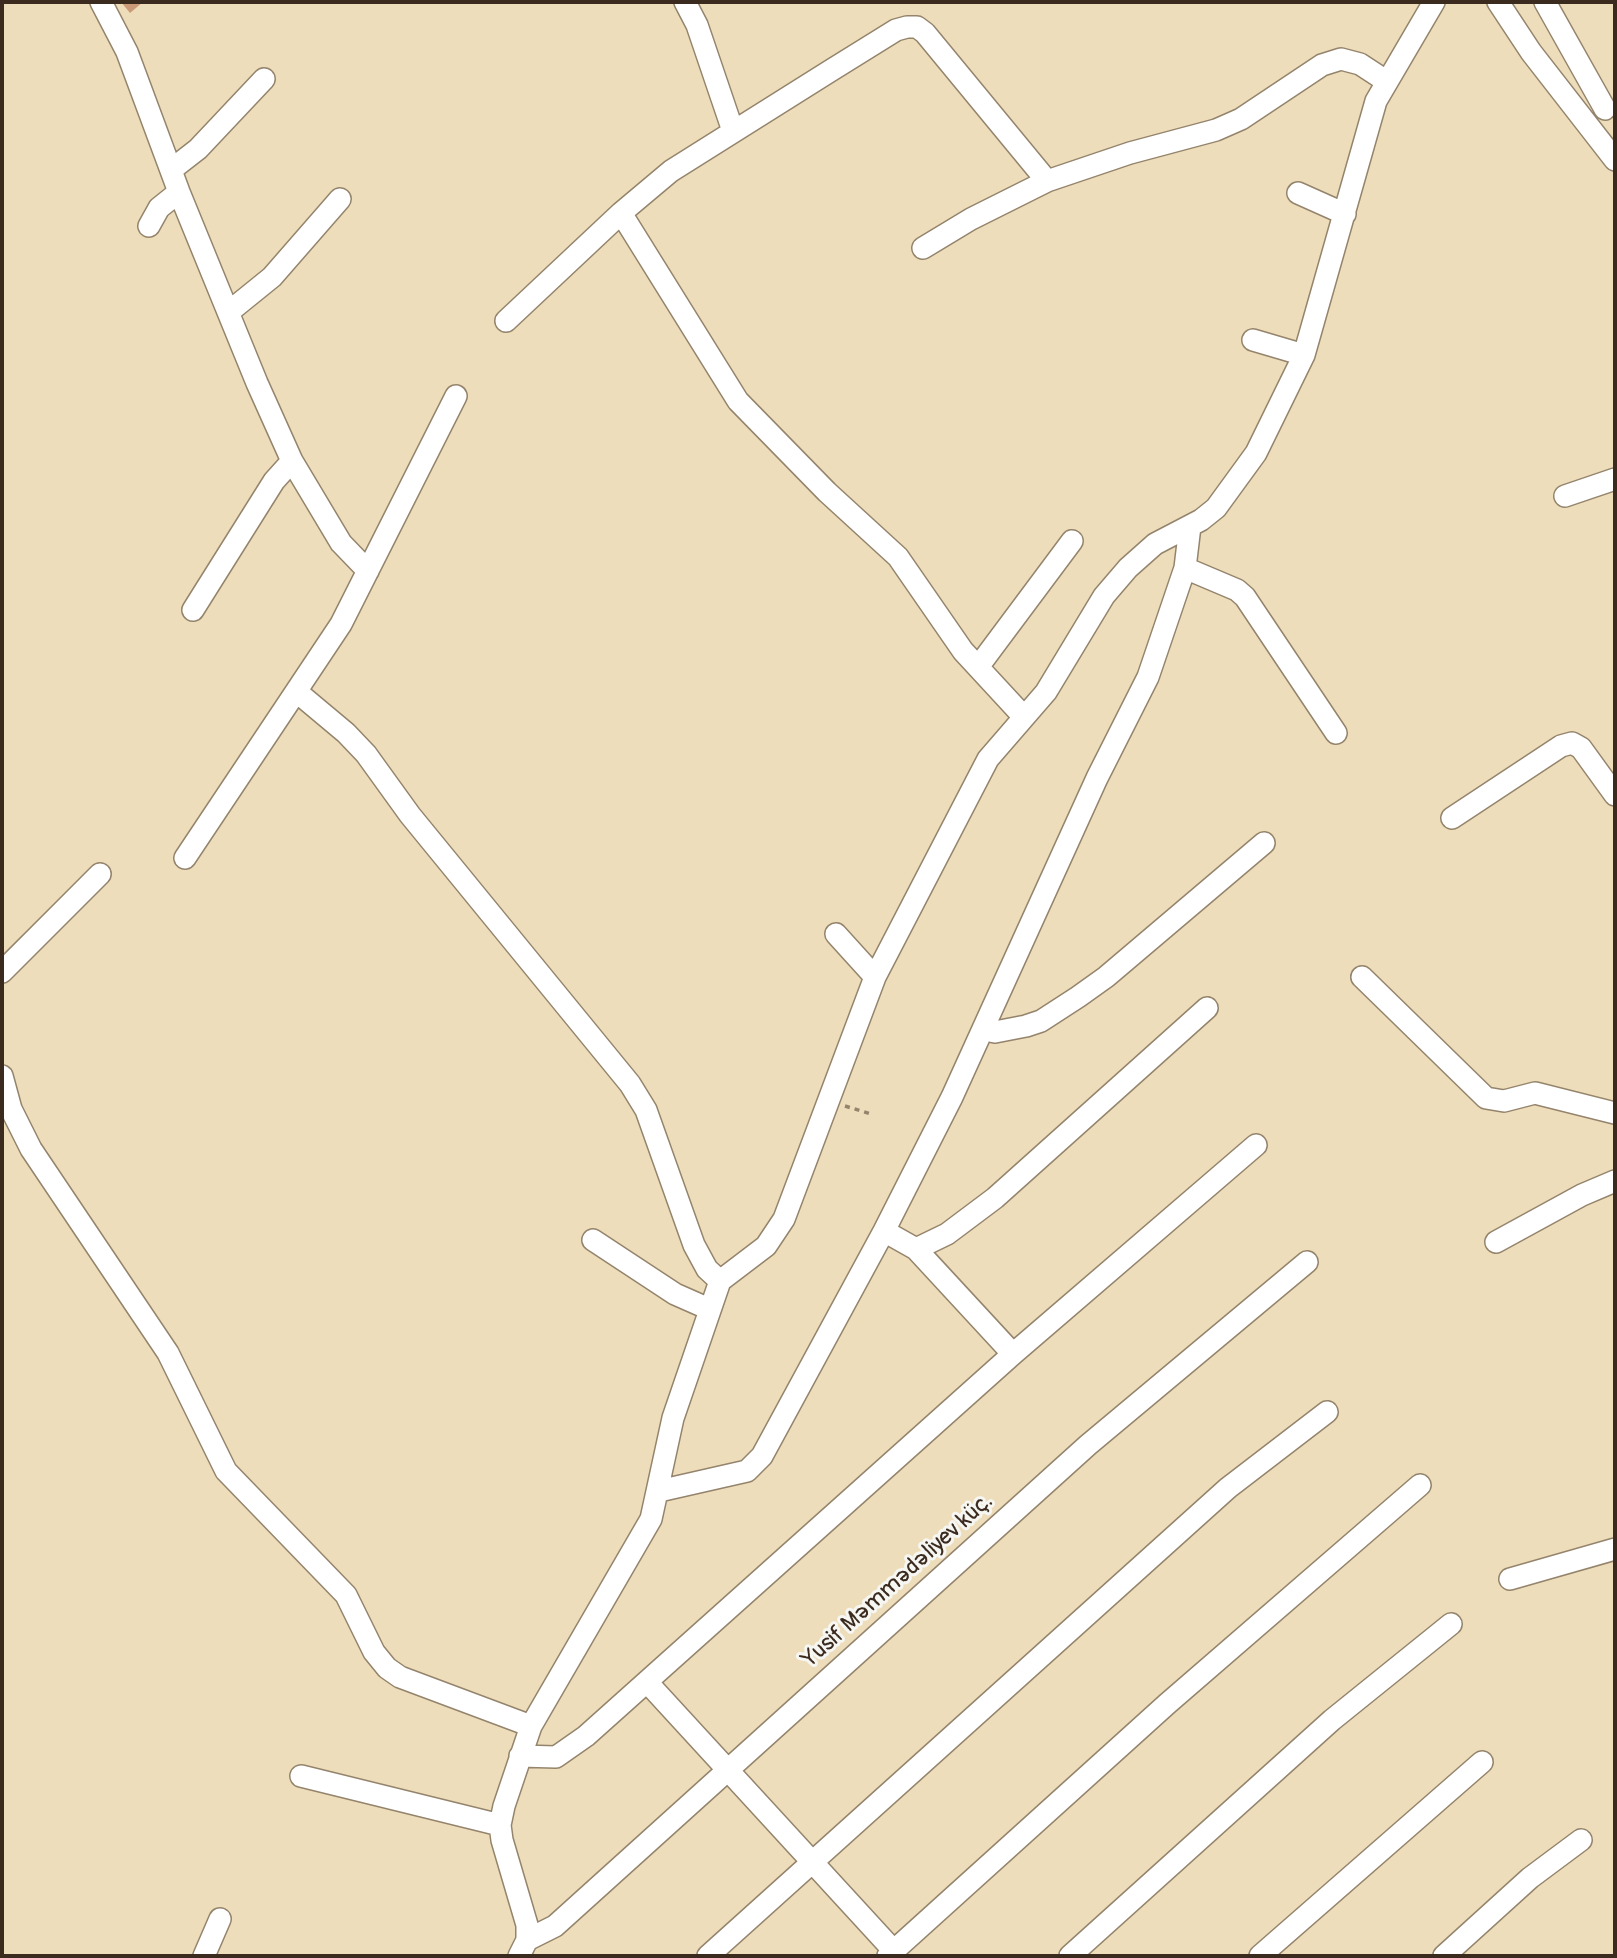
<!DOCTYPE html>
<meta charset="utf-8">
<style>
body{margin:0}
#map{position:relative;width:1617px;height:1958px;overflow:hidden;background:#edb;font-family:Pangolin,sans-serif}
canvas{display:block}
.frame{position:absolute;inset:0;border:4px solid #3b2a1e;pointer-events:none}
</style>
<div id="map">
<canvas width="1617" height="1958"></canvas>
<div class="frame"></div>
</div>
<script>
const ctx = document.querySelector('canvas').getContext('2d');
ctx.lineJoin = 'round';
function fill(path, color) { ctx.fillStyle = color; ctx.fill(path, 'evenodd'); }
const toPath = rows => new Path2D(rows.map(r => 'M' + r).join(''));
function strokePath(path, color, width, dash) { ctx.strokeStyle = color; ctx.lineWidth = width; ctx.lineCap = dash ? 'butt' : 'round'; ctx.setLineDash(dash || []); ctx.stroke(path); }
function label(font, color, halo, rows, align = 'center') {
  ctx.font = font + ' Pangolin,sans-serif'; ctx.lineWidth = 6; ctx.setLineDash([]); ctx.textBaseline = 'middle'; ctx.strokeStyle = halo; ctx.fillStyle = color; for (const [text, x, y, turn = 0] of rows) {
    ctx.save(); ctx.translate(x, y); ctx.rotate((+turn || 0) * Math.PI / 180); ctx.textAlign = isNaN(turn) ? turn : align; if (halo) ctx.strokeText(text, 0, 0); ctx.fillText(text, 0, 0); ctx.restore();
  }
}
const building = toPath([
 [121,2,143,2,130,13]
]);
const path = toPath([
 [845,1106,871,1114]
]);
const street = toPath([
 [101,2,127,52,179,192,257,383,292,461,341,543,368,571],
 [685,2,697,25,733,131],
 [1498,2,1531,52,1615,160],
 [1545,2,1605,109],
 [171,170,198,149,264,79],
 [1298,193,1345,214],
 [621,213,738,401,827,492,898,557,963,651,1024,717],
 [149,226,159,208,179,192],
 [923,248,971,219,1047,181,1130,153,1216,130,1241,119,1322,65,1341,59,1360,64,1386,81],
 [230,311,272,277,340,199],
 [506,321,621,213,671,171,830,71,896,30,907,27,917,27,925,33,1047,181],
 [1253,340,1304,355],
 [1565,496,1615,479],
 [1185,568,1237,590,1245,597,1336,733],
 [193,610,274,481,292,461],
 [978,667,1072,541],
 [297,692,346,733,366,754,410,815,630,1084,646,1110,694,1245,707,1269,720,1281],
 [1452,818,1561,746,1572,743,1581,748,1615,795],
 [185,858,341,624,456,396],
 [836,934,875,977],
 [2,972,100,874],
 [1362,977,1486,1098,1504,1101,1535,1093,1615,1113],
 [984,1030,995,1032,1026,1026,1041,1021,1078,997,1106,977,1264,843],
 [2,1076,11,1109,31,1149,168,1353,226,1471,346,1595,374,1652,387,1668,400,1677,531,1726],
 [884,1231,916,1249,947,1234,995,1198,1207,1008],
 [593,1240,675,1294,709,1309],
 [1496,1242,1582,1195,1615,1181],
 [916,1249,1013,1354],
 [659,1491,747,1471,762,1456,884,1231,952,1097,1097,778,1148,677,1185,568,1190,526],
 [1510,1579,1615,1549],
 [647,1682,894,1951],
 [520,1756,556,1757,586,1736,1013,1354,1256,1145],
 [301,1776,500,1825],
 [527,1940,555,1926,1088,1445,1307,1262],
 [204,1956,220,1919],
 [519,1956,527,1940,527,1925,502,1840,500,1825,504,1806,531,1726,651,1519,673,1418,720,1281,766,1246,784,1219,875,977,988,759,1046,692,1104,596,1128,568,1155,544,1201,520,1216,508,1256,453,1304,355,1376,101,1434,2],
 [708,1956,1228,1488,1327,1412],
 [888,1956,1167,1704,1420,1485],
 [1070,1956,1332,1720,1451,1624],
 [1260,1956,1482,1762],
 [1444,1956,1530,1878,1581,1840]
]);
const streetNames = [
 ["Yusif Məmmədəliyev küç.",898,1581,-42]
];
fill(building, '#ca9a79');
strokePath(street, '#94846c', 24);
strokePath(path, '#94846c', 3.5, [5, 5]);
strokePath(street, '#fff', 21);
label('23px', '#3b2a1e', '#f6f6f2', streetNames);
</script>
